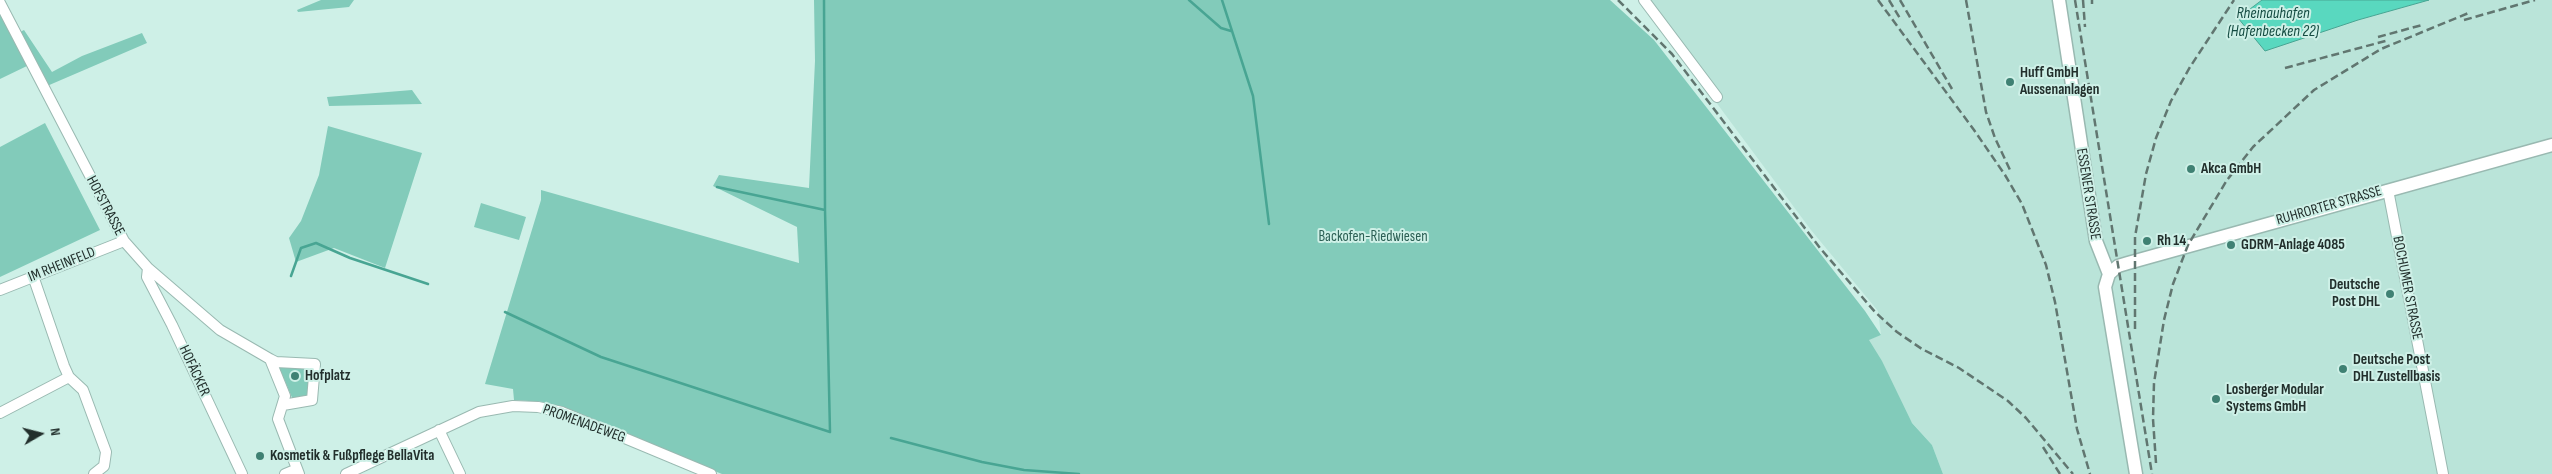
<!DOCTYPE html>
<meta charset="utf-8">
<style>
body{margin:0}
#map{position:relative;width:2552px;height:474px;overflow:hidden;background:#cef0e7;font-family:"Sofia Sans Condensed",sans-serif}
canvas{display:block}
.north{position:absolute;left:15px;top:409px;width:50px;height:50px;-webkit-text-stroke:4px #cef0e7;paint-order:stroke;rotate:82deg;font-size:14px;font-weight:700;line-height:20px;text-align:center;color:#222f2c}
.north::after{content:'';display:block;margin:auto;width:18px;height:22px;background:#222f2c;clip-path:polygon(50% 0,100% 100%,50% 72%,0 100%)}
</style>
<div id="map">
<canvas width="2552" height="474"></canvas>
<div class="north">N</div>
</div>
<script>
const ctx = document.querySelector('canvas').getContext('2d');
ctx.lineJoin = 'round';
function fill(path, color) { ctx.fillStyle = color; ctx.fill(path, 'evenodd'); }
const toPath = rows => new Path2D(rows.map(r => 'M' + r).join(''));
function strokePath(path, color, width, dash) { ctx.strokeStyle = color; ctx.lineWidth = width; ctx.lineCap = dash ? 'butt' : 'round'; ctx.setLineDash(dash || []); ctx.stroke(path); }
function label(font, color, halo, rows, align = 'center') {
  ctx.font = font + ' "Sofia Sans Condensed",sans-serif'; ctx.lineWidth = 4; ctx.setLineDash([]); ctx.textBaseline = 'middle'; ctx.strokeStyle = halo; ctx.fillStyle = color; for (const [text, x, y, turn = 0] of rows) {
    ctx.save(); ctx.translate(x, y); ctx.rotate((+turn || 0) * Math.PI / 180); ctx.textAlign = isNaN(turn) ? turn : align; if (halo) ctx.strokeText(text, 0, 0); ctx.fillText(text, 0, 0); ctx.restore();
  }
}
const built = toPath([
 [1640,0,2262,0,2238,18,2358,20,2429,0,2552,0,2552,474,1943,474,1932,445,1888,396,1865,341,1881,335,1878,311,1811,230]
]);
const green = toPath([
 [321,0,354,0,349,7,298,12,297,10],
 [814,0,1610,0,1654,40,1865,311,1881,335,1869,340,1882,361,1912,423,1932,445,1943,474,722,474,543,402,514,400,513,389,485,384,541,200,541,190,799,263,797,227,713,186,719,175,809,188,815,61],
 [0,10,29,65,0,79],
 [24,30,52,72,82,56,142,33,147,43,47,86,20,32],
 [412,90,422,104,329,106,327,97],
 [45,123,100,230,0,277,0,147],
 [328,126,422,153,385,268,334,248,296,262,289,238,301,221,319,175],
 [481,203,526,217,519,240,474,227],
 [279,367,310,368,309,396,293,400]
]);
const water = toPath([
 [2262,0,2429,0,2358,20,2265,51,2238,18,2262,0]
]);
const stream = toPath([
 [1189,0,1221,28,1231,31],
 [1222,0,1253,96,1269,224],
 [717,187,825,210,824,0],
 [291,276,301,248,316,243,350,258,428,284],
 [505,312,601,357,830,432,825,210],
 [891,438,982,462,1024,470,1079,474]
]);
const minor = toPath([
 [1644,0,1717,97],
 [0,3,124,241,148,268,220,330,270,359,285,396,278,419,299,474],
 [2388,190,2443,474],
 [148,268,147,277,172,325,242,474],
 [33,276,64,366,69,377,83,390,106,452,104,466,94,474],
 [0,290,124,241],
 [270,359,276,362,315,364,312,400,283,405],
 [0,413,69,377],
 [439,430,460,474],
 [285,474,297,469],
 [346,474,479,412,513,406,538,407,562,412,711,474]
]);
const tertiary = toPath([
 [2059,0,2096,241,2109,274,2105,287,2136,474],
 [2109,274,2118,266,2128,263,2552,145]
]);
const rail = toPath([
 [1618,0,1672,54,1820,248,1875,312,1897,332,1922,349,1959,368,2008,401,2026,418,2073,474],
 [1878,0,1974,130,2005,175,2022,204,2046,265,2055,302,2077,429,2090,474],
 [1889,0,1901,20],
 [1900,0,1952,89],
 [1966,0,1986,112,1995,138,2011,172],
 [2075,0,2152,474],
 [2083,0,2085,27],
 [2092,0,2092,4],
 [2464,20,2535,0],
 [2378,37,2422,25],
 [2285,68,2389,40],
 [2135,329,2135,237,2146,174,2156,138,2171,101,2190,67,2234,0],
 [2043,447,2060,474],
 [2156,463,2153,419,2154,383,2164,320,2173,284,2188,245,2227,180,2253,147,2314,90,2381,49,2471,12]
]);
const markers = [
 [2010,82,5,"#3f8173"],
 [2191,169,5,"#3f8173"],
 [2147,241,5,"#3f8173"],
 [2231,245,5,"#3f8173"],
 [2390,294,5,"#3f8173"],
 [2343,369,5,"#3f8173"],
 [295,376,5,"#3f8173"],
 [2216,399,5,"#3f8173"],
 [260,456,5,"#3f8173"]
];
const poiNames = [
 ["Huff GmbH",2020,73],
 ["Aussenanlagen",2020,90],
 ["Akca GmbH",2201,169],
 ["Rh 14",2157,241],
 ["GDRM-Anlage 4085",2241,245],
 ["Deutsche",2380,285,"right"],
 ["Post DHL",2380,302,"right"],
 ["Deutsche Post",2353,360],
 ["DHL Zustellbasis",2353,377],
 ["Hofplatz",305,376],
 ["Losberger Modular",2226,390],
 ["Systems GmbH",2226,407],
 ["Kosmetik & Fußpflege BellaVita",270,456]
];
const streetNames = [
 ["ESSENER STRASSE",2088,194,81],
 ["HOFSTRASSE",105,206,62],
 ["RUHRORTER STRASSE",2329,206,-16],
 ["IM RHEINFELD",62,265,-22],
 ["BOCHUMER STRASSE",2407,288,79],
 ["HOFÄCKER",194,371,65],
 ["PROMENADEWEG",584,424,20]
];
const parkNames = [
 ["Backofen-Riedwiesen",1373,237]
];
const waterNames = [
 ["Rheinauhafen",2273,14],
 ["(Hafenbecken 22)",2273,32]
];
fill(built, '#bae4d9');
fill(green, '#82cbba');
fill(water, '#59d8bf');
strokePath(water, '#48a593', 1);
strokePath(stream, '#48a593', 2.5);
strokePath(minor, '#99b9b1', 12);
strokePath(tertiary, '#99b9b1', 15);
strokePath(minor, '#fff', 10);
strokePath(tertiary, '#fff', 12);
strokePath(rail, '#617670', 2.5, [8, 4]);
for (const [x, y, r, color] of markers) { const dot = new Path2D(); dot.arc(x, y, r, 0, 2 * Math.PI); ctx.fillStyle = color; ctx.fill(dot); strokePath(dot, '#cef0e7', 2); }
label('bold 15px', '#222f2c', '#cef0e7', poiNames, 'left');
label('15px', '#222f2c', '#cef0e7', streetNames);
label('15px', '#2b5f54', '#cef0e7', parkNames);
label('italic 16px', '#154c42', '#cef0e7', waterNames);
</script>
